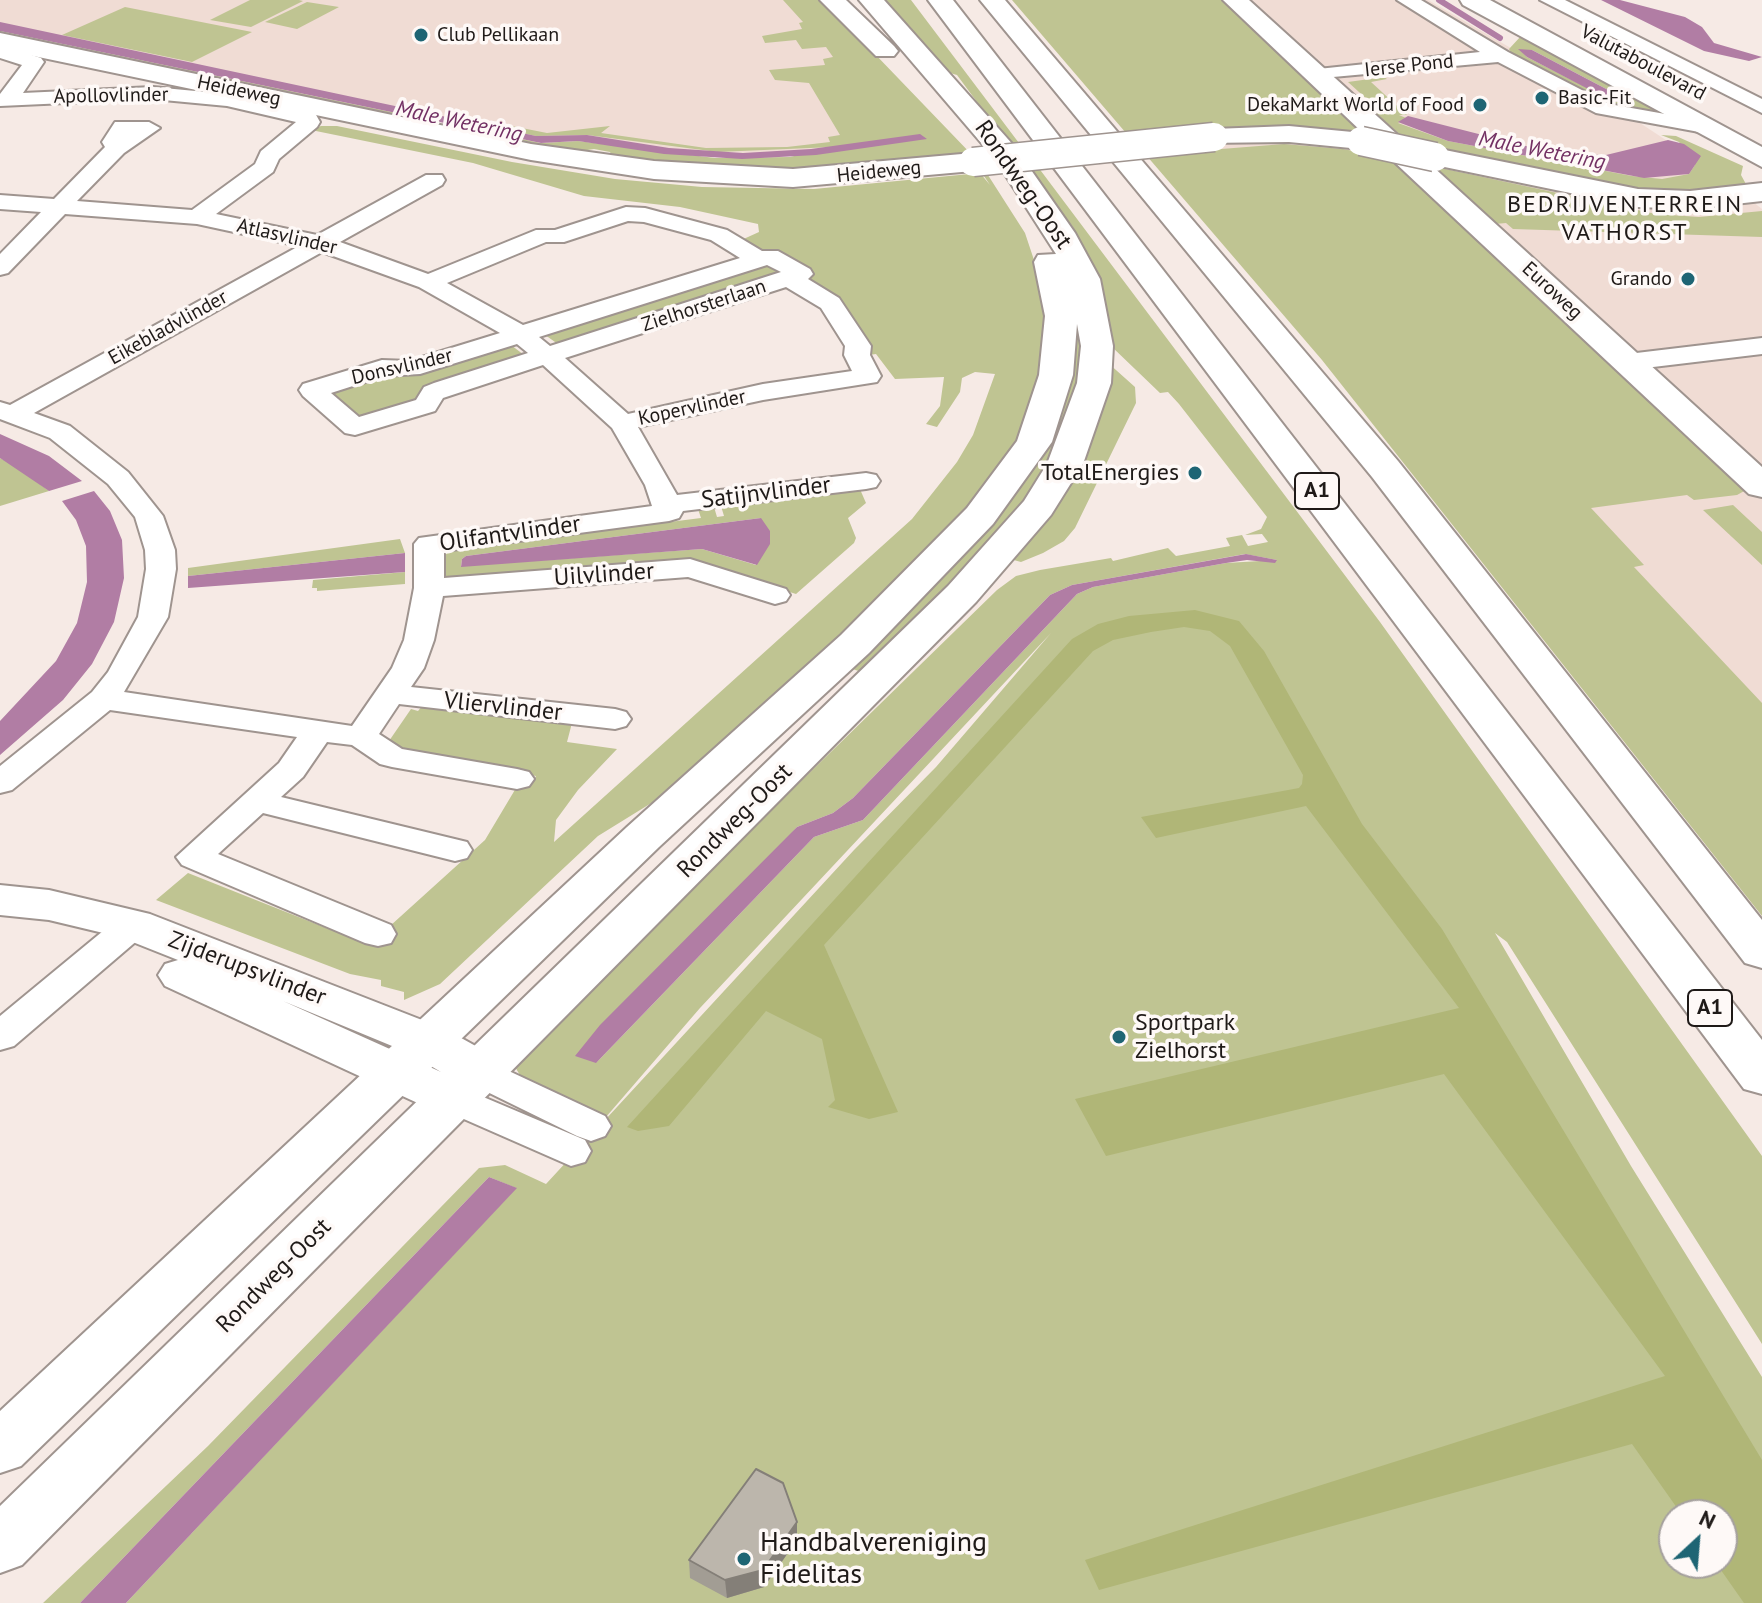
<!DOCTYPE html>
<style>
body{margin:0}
#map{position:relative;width:1762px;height:1603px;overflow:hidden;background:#f6eae5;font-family:"PT Sans",sans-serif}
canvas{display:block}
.north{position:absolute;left:1658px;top:1499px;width:80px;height:80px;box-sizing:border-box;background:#fef9f7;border:2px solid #a5a09e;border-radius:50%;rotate:26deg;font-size:22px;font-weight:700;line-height:32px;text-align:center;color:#1f1a18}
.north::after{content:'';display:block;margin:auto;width:28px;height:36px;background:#1e6574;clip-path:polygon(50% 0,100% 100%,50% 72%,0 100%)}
</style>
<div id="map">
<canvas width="1762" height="1603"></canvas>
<div class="north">N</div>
</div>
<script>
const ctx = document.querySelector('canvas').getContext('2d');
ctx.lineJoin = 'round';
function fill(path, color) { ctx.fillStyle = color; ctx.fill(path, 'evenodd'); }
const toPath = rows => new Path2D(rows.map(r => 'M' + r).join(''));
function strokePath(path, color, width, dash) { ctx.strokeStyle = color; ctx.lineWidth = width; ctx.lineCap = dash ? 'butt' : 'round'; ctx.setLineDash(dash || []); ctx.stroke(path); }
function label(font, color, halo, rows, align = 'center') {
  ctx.font = font + ' "PT Sans",sans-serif'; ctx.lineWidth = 7; ctx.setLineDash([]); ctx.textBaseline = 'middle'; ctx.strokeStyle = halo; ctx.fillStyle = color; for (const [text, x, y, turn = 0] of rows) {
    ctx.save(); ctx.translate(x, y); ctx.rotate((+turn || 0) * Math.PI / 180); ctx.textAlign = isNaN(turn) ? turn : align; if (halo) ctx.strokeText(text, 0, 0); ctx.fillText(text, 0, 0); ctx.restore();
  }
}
const built = toPath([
 [0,0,823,0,952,136,754,158,581,139,551,143,0,29],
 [1060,0,1428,0,1640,123,1716,173,1762,209,1762,799]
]);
const green = toPath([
 [250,0,299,0,303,1,251,27,210,20],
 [783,0,823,0,974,157,790,174,613,158,610,152,594,149,562,154,442,128,449,124,541,143,578,141,715,158,790,157,833,147,718,152,587,135,536,136,455,119,461,116,547,133,610,126,601,133,706,148,787,147,830,142,828,137,840,135,809,83,775,80,769,70,825,65,823,59,833,57,826,47,802,49,796,40,765,43,762,36,802,29,799,23,803,22],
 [884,0,911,0,1025,151,1014,152,957,75,950,73],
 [1012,0,1223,0,1367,137,1132,140],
 [307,2,339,7,297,29,265,22],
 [125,7,252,32,192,62,62,35],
 [0,31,440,122,433,126,0,37],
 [1521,36,1686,118,1600,103,1513,58,1509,49],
 [1521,50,1532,50,1631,102,1613,101,1527,57],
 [1384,77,1387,79,1371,82,1407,115,1399,115,1406,118,1398,123,1448,141,1632,176,1662,179,1689,174,1695,165,1679,142,1661,135,1676,136,1743,166,1741,175,1747,186,1627,193,1414,147,1377,114,1360,104,1370,102,1348,82],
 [321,126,337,126,512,162,615,179,702,187,814,189,980,173,990,185,982,173,986,172,1025,233,1046,296,1045,365,1016,446,979,502,766,710,653,802,598,836,440,984,404,1000,404,992,381,986,381,980,350,974,156,900,188,873,369,945,485,840,519,783,531,785,536,776,399,753,389,741,411,709,418,711,424,704,573,719,567,742,617,749,578,790,556,820,554,842,912,519,957,462,973,435,995,374,975,372,962,378,960,392,937,427,926,424,940,406,944,377,895,379,876,354,862,356,865,346,761,253,737,242,759,232,758,224,680,207,584,196,473,163,311,130],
 [1284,144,1343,149,1390,158,1746,490,1737,495,1694,500,1687,495,1591,508,1644,565,1634,567,1762,703,1762,916,1322,360,1146,155],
 [1038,167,1380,622,1762,1156,1762,1344,1507,942,1495,933,1631,1166,1762,1377,1762,1603,126,1603,516,1188,489,1177,80,1603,43,1603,208,1446,479,1168,505,1165,546,1184,854,850,936,767,1051,633,700,1008,606,1117,521,1077,514,1065,519,1056,997,590,1016,576,1040,570,1111,558,1113,561,1168,548,1176,556,1230,546,1226,538,1242,535,1248,546,1268,542,1262,534,1245,535,1261,529,1267,517,1179,404,1168,392,1160,393,1111,346,1101,290,1073,227,1027,168],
 [1245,554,1277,560,1226,563,1093,587,1077,594,863,820,814,837,596,1063,797,827,833,813,853,798,1050,595,1072,585],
 [1674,1515,1722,1515,1722,1563,1674,1563],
 [1436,167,1656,214,1699,217,1762,211,1762,237,1513,229,1506,223,1495,224],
 [1052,237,1083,333,1079,388,1047,474,993,545,867,674,847,667,987,527,1073,313],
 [768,260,791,273,562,347,541,332],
 [507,342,528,358,358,422,323,391],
 [1107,362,1135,387,1136,403,1075,528,1064,541,1043,553,1021,562,1010,559],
 [0,458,19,468,49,491,0,506],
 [859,487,866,503,848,518,856,538,854,543,796,594,692,561,448,580,444,577,443,557,453,548,644,521,646,525,701,518,698,509,714,507,717,517,724,516,721,506],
 [761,518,756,565,702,549,461,566,462,559,466,556],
 [1733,505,1762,532,1762,565,1703,510],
 [400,539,405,553,188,576,188,568],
 [405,572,405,584,317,591,317,588,312,588,313,580]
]);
const forest = toPath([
 [1195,610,1239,621,1264,651,1362,824,1442,929,1762,1460,1762,1603,1744,1603,1716,1563,1722,1563,1722,1515,1682,1515,1632,1444,1099,1590,1085,1560,1665,1376,1444,1074,1106,1156,1075,1099,1459,1008,1306,806,1156,838,1141,817,1299,788,1302,784,1303,775,1230,646,1210,631,1184,627,1151,632,1113,640,1093,651,824,945,898,1112,869,1119,828,1107,835,1100,822,1039,766,1011,669,1126,638,1131,627,1127,1072,639,1098,624,1129,616]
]);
const water = toPath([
 [1601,0,1620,0,1685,17,1702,27,1714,43,1762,57,1749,61,1704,51],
 [0,22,536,136,587,135,669,148,743,153,811,149,920,134,927,139,816,155,742,159,664,154,578,141,541,143,0,31],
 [1518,49,1532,50,1631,102,1613,102,1527,57],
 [1408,116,1557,154,1606,155,1668,140,1684,144,1701,156,1689,174,1644,178,1448,141,1398,122],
 [0,434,49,456,82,481,49,491,0,458],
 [94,491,110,511,122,540,124,578,114,622,92,664,63,700,0,755,0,721,56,661,77,623,87,582,86,546,76,520,62,501],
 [761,518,770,531,770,544,757,565,702,549,461,567,462,559,466,556],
 [405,553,405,572,188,588,188,576],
 [1246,554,1277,560,1275,563,1247,560,1226,563,1093,587,1077,594,863,820,814,837,596,1063,575,1056,600,1025,797,827,833,813,853,798,1050,595,1072,585],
 [489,1177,517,1188,126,1603,80,1603]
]);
const stream = toPath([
 [1439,0,1500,38]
]);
const street = toPath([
 [1397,0,1421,0,1508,52,1609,104,1710,122,1721,128,1710,134,1596,113,1498,62,1311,79,1308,75,1311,71,1318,69,1480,52,1397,0],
 [1540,0,1565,0,1762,99,1762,113,1540,0],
 [0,45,41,58,44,62,23,93,153,87,227,94,315,113,320,122,317,127,279,159,273,172,216,214,317,235,426,175,442,175,445,180,442,185,340,242,428,274,536,230,555,230,626,207,645,208,727,230,762,251,778,251,810,269,813,274,808,279,839,298,871,346,870,355,881,376,877,382,763,400,638,427,677,495,866,473,876,475,880,481,876,487,866,489,683,511,679,518,669,521,444,551,444,578,690,559,786,589,790,595,786,601,775,604,688,577,443,596,434,640,424,668,411,687,615,709,626,712,631,719,626,726,615,729,399,704,379,734,402,749,517,769,529,772,534,779,529,786,517,789,392,767,380,764,352,745,327,742,303,777,281,797,467,842,472,850,467,858,455,861,263,813,218,854,391,925,396,934,391,943,378,946,365,943,182,865,176,857,279,763,297,737,110,710,12,790,0,793,0,766,92,692,108,672,138,617,146,569,145,550,135,517,108,484,50,438,0,419,0,402,10,405,299,246,197,224,65,214,8,273,0,275,0,254,41,212,0,209,0,195,54,199,105,147,102,142,115,122,149,122,160,128,124,153,77,201,192,210,255,164,261,151,296,122,227,106,153,99,0,106,0,94,22,65,0,58,0,45],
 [628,221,644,222,711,240,740,258,523,325,447,283,546,242,564,242,628,221],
 [322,252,419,287,500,333,409,361,382,360,303,384,299,390,303,396,345,433,355,435,435,411,443,398,543,365,612,428,645,485,652,506,419,538,414,544,414,588,404,640,392,668,352,726,124,692,168,617,176,569,175,550,163,516,128,472,70,426,34,413,322,252],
 [767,265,781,272,550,346,539,337,767,265],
 [786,287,821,308,845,346,844,355,852,371,763,384,628,414,565,358,786,287],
 [517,344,528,353,434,383,424,387,416,400,359,417,331,393,384,376,420,374,517,344],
 [1762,338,1762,354,1628,370,1615,362,1628,354,1762,338],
 [133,913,146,917,151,925,146,933,14,1046,0,1050,0,1016,120,917,133,913],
 [481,1058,605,1116,611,1126,605,1136,591,1141,577,1136,467,1082,461,1072,467,1062,481,1058],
 [455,1085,585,1140,591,1151,585,1162,571,1166,441,1109,435,1099,441,1089,455,1085]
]);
const secondary = toPath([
 [1223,0,1249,0,1421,156,1425,151,1435,148,1638,189,1690,191,1762,183,1762,201,1690,209,1638,207,1430,164,1762,467,1762,497,1749,494,1374,143,1361,149,1289,142,1204,143,1200,137,1204,131,1214,129,1289,126,1363,133,1223,0],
 [1460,0,1490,0,1762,147,1762,167,1463,5,1460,0],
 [0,33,531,144,654,161,793,169,973,153,983,156,987,162,983,168,973,171,793,187,654,179,531,160,0,49,0,33],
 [0,885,49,890,150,914,445,1029,499,1059,506,1072,499,1085,481,1090,474,1088,481,1099,473,1112,455,1117,437,1112,165,986,158,975,165,964,178,960,120,937,49,920,0,915,0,885],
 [283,1001,409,1053,441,1072,283,1001]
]);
const primary = toPath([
 [820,0,846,0,894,46,898,51,894,56,876,56,820,0],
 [859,0,884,0,1015,147,1075,233,1100,279,1113,346,1111,383,1083,464,1051,515,976,602,22,1565,0,1573,0,1506,948,586,1024,501,1047,464,1077,383,1081,346,1077,324,1073,375,1052,442,993,524,869,653,659,847,21,1466,0,1473,0,1411,627,827,841,635,967,508,1017,441,1039,375,1045,316,1034,262,1038,255,1056,254,995,159,859,0]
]);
const highway = toPath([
 [928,0,953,0,1762,1040,1762,1094,1744,1089,928,0],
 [980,0,1005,0,1398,461,1762,920,1762,968,1745,963,1372,477,980,0]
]);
const secondaryBridge = toPath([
 [1361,141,1435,157],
 [973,162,1214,137]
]);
const wall = toPath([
 [797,1522,797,1540,764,1587,727,1598,690,1578,689,1560]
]);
const shadedWall = toPath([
 [797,1522,797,1540,764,1587,727,1598,725,1580]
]);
const building = toPath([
 [756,1469,783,1483,797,1522,763,1570,725,1580,689,1560,756,1469]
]);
const markers = [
 [421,35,8,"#1e6574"],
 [1542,98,8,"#1e6574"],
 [1480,105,8,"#1e6574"],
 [1688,279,8,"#1e6574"],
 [1195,473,8,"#1e6574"],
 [1119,1037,8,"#1e6574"],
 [744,1559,8,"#1e6574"]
];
const farPoinames = [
 ["Club Pellikaan",437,35],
 ["Basic-Fit",1558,98],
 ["DekaMarkt World of Food",1464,105,"right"],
 ["Grando",1672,279,"right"]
];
const farStreetnames = [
 ["Valutaboulevard",1643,63,28],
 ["Ierse Pond",1409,66,-6],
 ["Heideweg",239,91,12],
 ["Apollovlinder",111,96,-1],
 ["Heideweg",879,172,-6],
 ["Atlasvlinder",287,237,13],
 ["Euroweg",1552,291,43],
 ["Zielhorsterlaan",704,306,-18],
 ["Eikebladvlinder",168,328,-29],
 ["Donsvlinder",402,367,-13],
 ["Kopervlinder",692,408,-12]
];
const farWaternames = [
 ["Male Wetering",459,122,12],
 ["Male Wetering",1542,151,11]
];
const shields = [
 [1317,491,44],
 [1710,1008,44]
];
const shieldNames = [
 ["A1",1317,491],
 ["A1",1710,1008]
];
const streetNames = [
 ["Rondweg-Oost",1023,185,55],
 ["Satijnvlinder",766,493,-7],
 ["Olifantvlinder",510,534,-8],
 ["Uilvlinder",604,575,-4],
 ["Vliervlinder",503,707,6],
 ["Rondweg-Oost",735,821,-45],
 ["Zijderupsvlinder",247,969,21],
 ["Rondweg-Oost",274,1276,-45]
];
const farQuarternames = [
 ["BEDRIJVENTERREIN",1625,205],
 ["VATHORST",1625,233]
];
const poiNames = [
 ["TotalEnergies",1179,473],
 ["Sportpark",1135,1023,"left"],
 ["Zielhorst",1135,1051,"left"]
];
const nearPoinames = [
 ["Handbalvereniging",760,1543],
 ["Fidelitas",760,1575]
];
fill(built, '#f0dcd4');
fill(green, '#bfc492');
fill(forest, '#b0b677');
fill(water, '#b17da4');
strokePath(stream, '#b17da4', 6);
strokePath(street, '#9f948f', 4);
strokePath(secondary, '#9f948f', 4);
strokePath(primary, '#9f948f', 4);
strokePath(highway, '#9f948f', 4);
fill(street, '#fff');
fill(secondary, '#fff');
fill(primary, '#fff');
fill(highway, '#fff');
strokePath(secondaryBridge, '#9f948f', 31, []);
strokePath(secondaryBridge, '#fff', 28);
fill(wall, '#a29d94');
fill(shadedWall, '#847f78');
fill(building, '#bcb6ac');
strokePath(building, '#847f78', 2);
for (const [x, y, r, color] of markers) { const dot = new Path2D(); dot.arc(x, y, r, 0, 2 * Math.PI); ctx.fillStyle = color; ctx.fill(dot); strokePath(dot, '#fef9f7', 3); }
label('20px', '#1f1a18', '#fef9f7', farPoinames, 'left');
label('20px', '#1f1a18', '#fef9f7', farStreetnames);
label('italic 22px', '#733164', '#fef9f7', farWaternames);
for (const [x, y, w] of shields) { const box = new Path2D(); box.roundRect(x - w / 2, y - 18, w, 36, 6); ctx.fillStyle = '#fef9f7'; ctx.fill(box); strokePath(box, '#1f1a18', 2); }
label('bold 22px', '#1f1a18', null, shieldNames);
label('24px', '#1f1a18', '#fef9f7', streetNames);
ctx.letterSpacing = '2px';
label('24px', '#1f1a18', '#fef9f7', farQuarternames);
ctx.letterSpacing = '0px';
label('24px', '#1f1a18', '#fef9f7', poiNames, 'right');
label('28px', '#1f1a18', '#fef9f7', nearPoinames, 'left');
</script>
